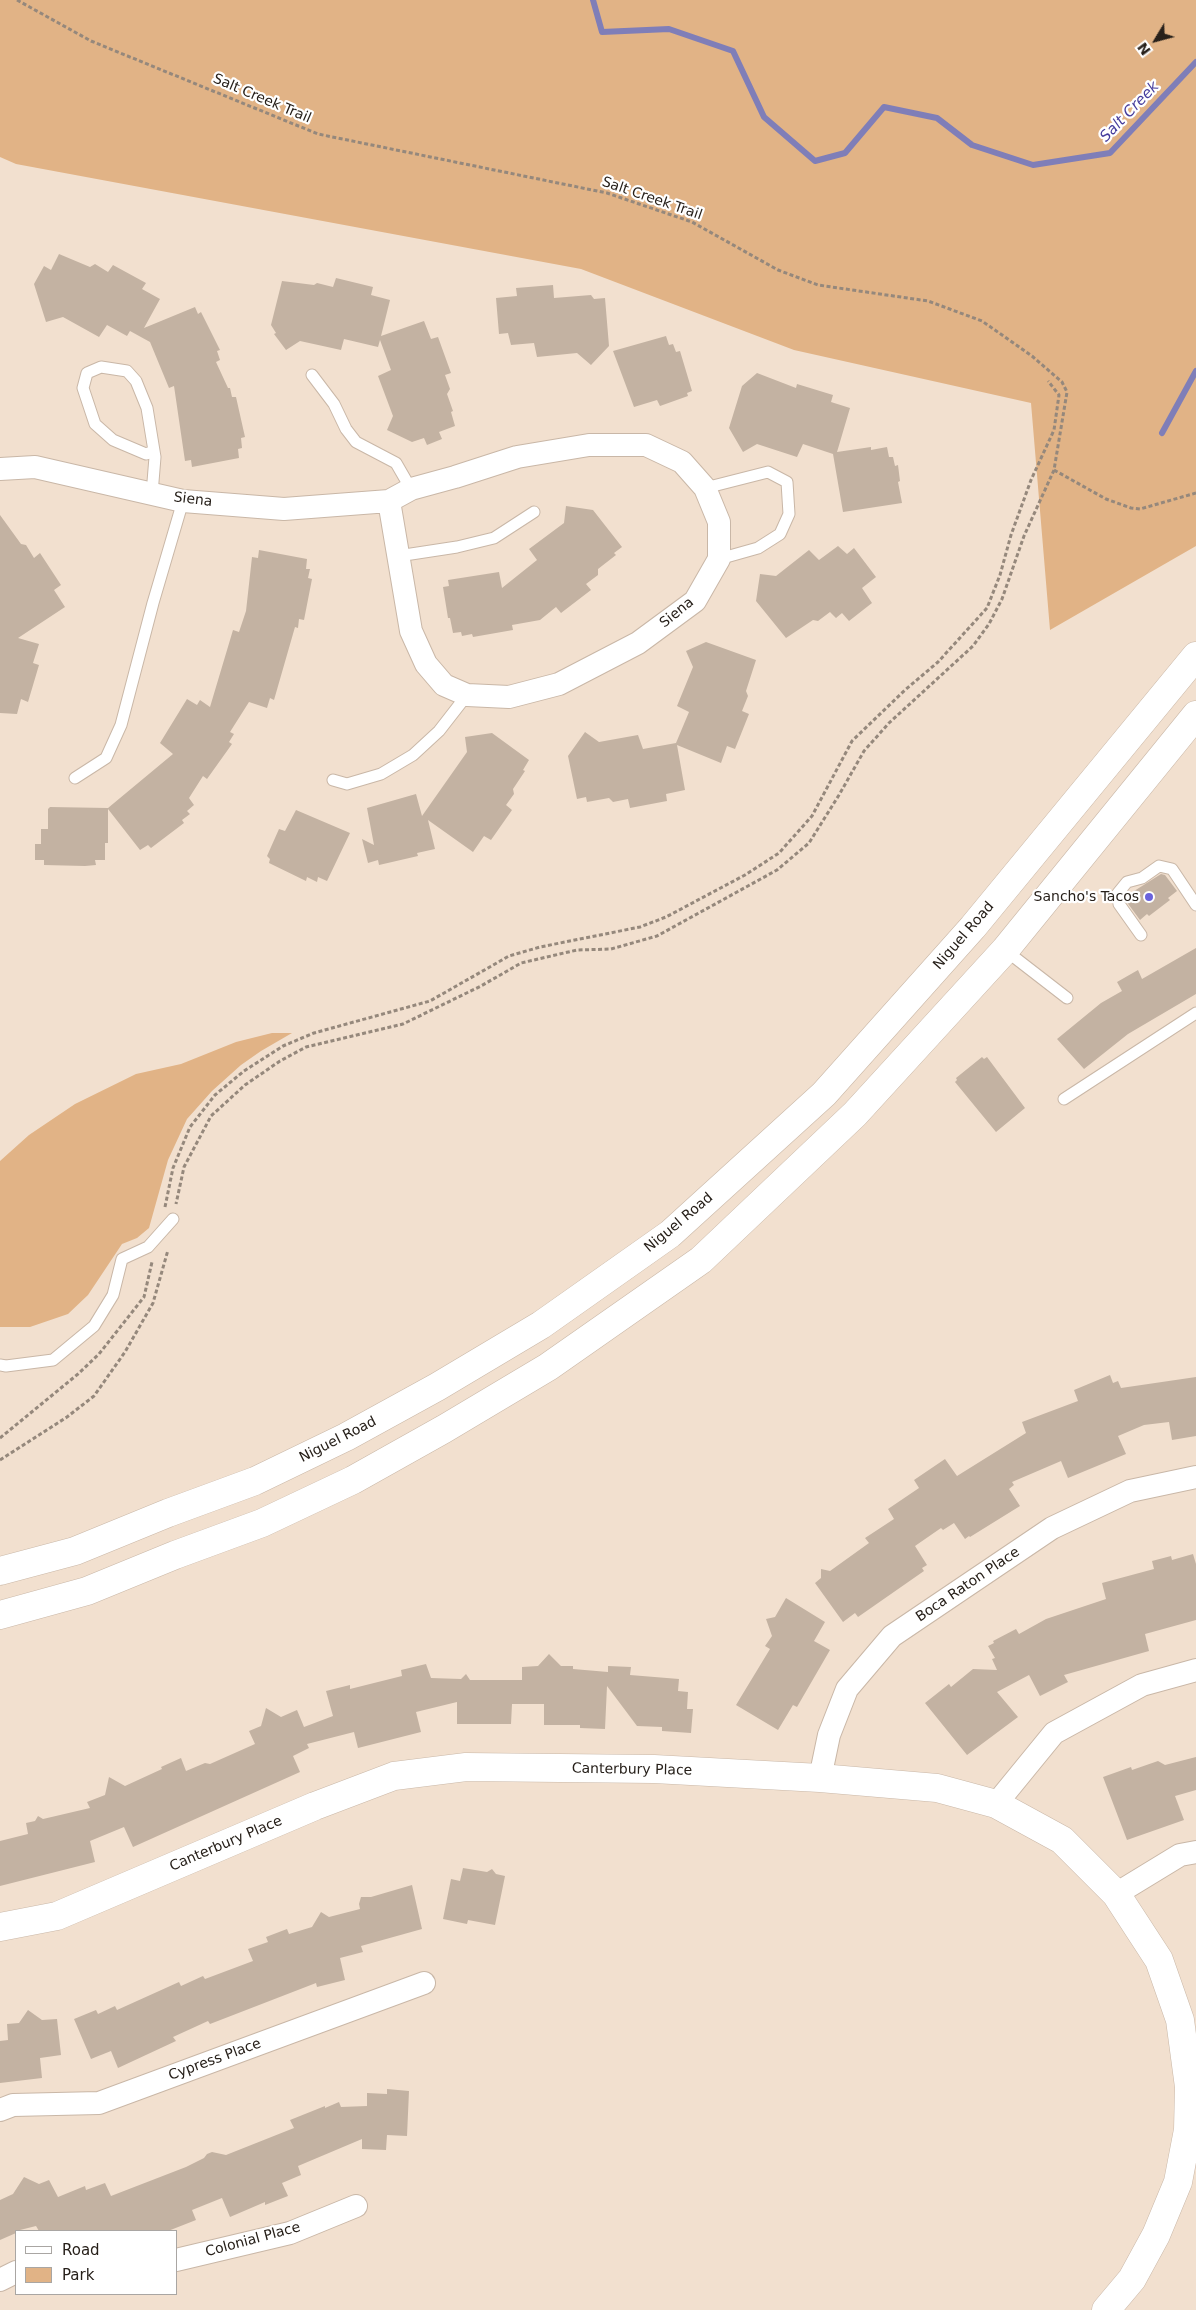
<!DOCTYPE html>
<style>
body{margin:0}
#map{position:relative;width:1196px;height:2310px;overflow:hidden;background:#f2e0cf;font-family:"DejaVu Sans",sans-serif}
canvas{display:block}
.legend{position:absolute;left:15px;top:2230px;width:162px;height:65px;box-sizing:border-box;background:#fff;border:1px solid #a9a6a3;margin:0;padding:6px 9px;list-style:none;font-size:15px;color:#27201a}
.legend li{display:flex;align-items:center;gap:10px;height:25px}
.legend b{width:25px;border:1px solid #a9a6a3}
.north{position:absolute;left:1131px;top:15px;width:50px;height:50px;-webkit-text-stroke:4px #fff;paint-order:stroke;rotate:233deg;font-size:14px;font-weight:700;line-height:20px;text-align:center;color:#27201a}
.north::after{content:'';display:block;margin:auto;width:18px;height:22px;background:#27201a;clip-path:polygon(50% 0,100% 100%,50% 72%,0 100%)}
</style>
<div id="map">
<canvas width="1196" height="2310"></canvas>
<ul class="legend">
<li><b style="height:6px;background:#fff"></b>Road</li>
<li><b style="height:14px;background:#e1b386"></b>Park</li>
</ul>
<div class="north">N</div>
</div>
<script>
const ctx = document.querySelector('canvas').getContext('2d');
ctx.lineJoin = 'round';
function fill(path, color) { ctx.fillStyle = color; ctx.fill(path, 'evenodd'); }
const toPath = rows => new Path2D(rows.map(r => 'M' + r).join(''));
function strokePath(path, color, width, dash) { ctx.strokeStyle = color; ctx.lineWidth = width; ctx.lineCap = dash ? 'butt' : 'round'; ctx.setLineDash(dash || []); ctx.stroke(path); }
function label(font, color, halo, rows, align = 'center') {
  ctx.font = font + ' "DejaVu Sans",sans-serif'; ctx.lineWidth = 4.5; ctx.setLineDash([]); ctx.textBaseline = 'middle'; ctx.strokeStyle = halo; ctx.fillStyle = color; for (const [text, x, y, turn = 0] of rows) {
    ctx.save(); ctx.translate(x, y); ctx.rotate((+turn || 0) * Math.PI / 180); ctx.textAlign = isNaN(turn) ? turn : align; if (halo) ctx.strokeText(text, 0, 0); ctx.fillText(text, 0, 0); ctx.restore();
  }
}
const green = toPath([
 [0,0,1196,0,1196,546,1050,630,1031,403,794,350,581,269,16,164,0,157],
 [272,1033,292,1033,261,1051,241,1065,212,1091,187,1119,168,1160,149,1228,137,1238,122,1244,88,1295,68,1314,30,1327,0,1327,0,1161,29,1135,75,1104,136,1074,181,1064,236,1042]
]);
const stream = toPath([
 [593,0,602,32,669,29,733,51,764,117,815,161,845,153,884,107,937,118,972,145,1033,165,1110,153,1196,62],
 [1162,433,1196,371]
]);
const building = toPath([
 [59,254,90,267,95,264,108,272,113,265,146,283,142,289,160,299,144,328,195,307,198,314,201,312,220,350,217,351,220,360,216,362,228,388,230,388,232,397,236,397,245,437,241,438,242,448,238,449,239,458,192,467,191,460,185,461,174,386,169,388,150,342,130,331,127,336,107,325,99,337,63,317,46,322,34,284,44,266,51,270],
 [336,278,373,287,371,295,390,300,381,336,424,321,431,339,438,337,451,373,445,375,450,389,447,394,453,411,451,412,455,426,439,432,442,439,427,445,424,438,412,442,387,430,393,416,378,376,391,370,380,340,378,347,344,339,341,350,300,341,286,350,274,334,276,333,271,325,282,281,314,285,317,283,333,287],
 [553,285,554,298,591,295,594,299,605,298,609,346,591,365,577,353,537,357,534,343,511,345,508,333,499,334,496,298,517,296,516,288],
 [666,336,669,345,673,344,676,352,680,351,692,391,687,393,688,396,660,406,657,400,634,407,613,351],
 [757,373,796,388,797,384,833,395,831,402,850,408,837,452,871,447,871,450,887,447,889,457,893,457,895,466,898,465,900,481,898,482,902,503,843,512,833,454,803,444,797,457,757,444,743,452,729,428,742,386],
 [566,506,593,510,622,547,614,553,616,555,598,569,598,575,586,584,591,590,561,613,556,607,540,620,512,625,513,630,473,637,472,634,462,636,461,632,453,633,450,618,448,618,443,587,449,586,448,580,499,572,502,588,537,560,529,549,564,523],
 [0,515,21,544,26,545,34,558,40,553,61,585,54,590,65,607,18,638,39,644,33,663,39,665,28,702,21,699,17,714,0,713],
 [838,546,847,554,854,548,876,577,862,588,872,603,849,621,842,613,836,618,830,612,818,621,813,620,786,638,756,601,760,574,776,576,809,550,819,560],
 [259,550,307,559,306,569,310,569,308,578,312,579,304,620,299,619,298,628,295,627,274,700,270,698,267,708,249,702,230,732,234,734,229,742,232,744,207,779,203,776,189,798,194,805,187,811,190,814,182,820,184,823,151,848,148,845,140,850,108,809,108,843,105,843,105,860,95,860,96,865,85,866,44,865,44,860,35,860,35,844,41,844,41,829,48,829,48,809,50,807,108,808,173,754,160,743,187,699,197,705,200,700,210,707,233,630,239,632,246,611,252,557,258,558],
 [706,642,756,660,746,691,748,696,742,711,749,714,735,749,727,746,721,763,677,745,685,790,666,794,667,801,630,808,628,799,613,802,609,798,587,802,586,797,577,799,568,756,585,732,599,742,638,735,643,749,676,743,689,712,677,706,693,667,686,651],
 [492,733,529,760,523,770,525,771,513,789,514,794,506,805,512,810,491,840,484,836,473,852,428,820,435,849,417,853,418,856,379,865,378,860,368,863,362,839,374,845,367,808,416,794,422,816,467,752,465,737],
 [296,810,350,833,327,881,318,877,317,882,307,877,306,881,269,863,270,859,267,856,279,829,285,831],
 [1161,874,1165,875,1177,891,1168,898,1170,900,1149,916,1147,914,1140,920,1126,901,1133,895,1131,893],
 [1196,948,1196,994,1128,1034,1084,1069,1057,1039,1101,1003,1122,991,1117,982,1138,970,1142,979],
 [982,1057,984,1059,987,1057,1025,1108,996,1132,955,1082,957,1080,956,1078],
 [1110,1375,1113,1383,1118,1381,1121,1388,1196,1377,1196,1436,1172,1440,1169,1422,1144,1425,1118,1436,1126,1454,1068,1478,1061,1461,1012,1482,1014,1485,1009,1489,1020,1506,970,1537,969,1536,965,1539,954,1523,943,1530,941,1528,915,1546,927,1565,922,1568,924,1571,858,1617,855,1613,843,1622,815,1583,821,1578,821,1569,830,1571,869,1543,865,1538,894,1519,888,1509,919,1488,914,1480,945,1459,957,1476,1026,1433,1022,1422,1078,1401,1074,1390],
 [1193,1554,1196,1564,1196,1620,1145,1634,1149,1651,1064,1675,1068,1682,1040,1696,1029,1675,997,1692,1018,1717,967,1755,925,1703,949,1684,951,1687,973,1669,997,1670,992,1659,995,1658,988,1646,994,1643,993,1641,1016,1629,1019,1634,1046,1619,1106,1599,1102,1583,1154,1569,1152,1561,1171,1556,1172,1560],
 [786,1598,825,1622,814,1641,830,1650,797,1707,793,1705,778,1730,736,1705,770,1649,765,1646,772,1636,766,1619,775,1617],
 [549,1654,561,1666,573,1666,573,1669,608,1672,608,1666,631,1667,630,1675,679,1679,678,1691,688,1692,687,1709,693,1709,691,1733,662,1731,662,1727,637,1726,607,1686,605,1729,580,1728,580,1725,544,1725,544,1704,512,1704,511,1724,457,1724,457,1702,416,1712,421,1732,358,1748,354,1732,307,1744,309,1748,293,1756,300,1772,133,1847,124,1827,90,1841,95,1862,0,1886,0,1841,28,1834,26,1823,35,1821,38,1816,43,1819,90,1808,87,1802,105,1795,109,1777,125,1786,162,1769,161,1767,181,1758,186,1771,205,1763,210,1764,255,1744,249,1731,261,1726,266,1708,281,1717,297,1710,304,1727,333,1716,326,1691,350,1685,350,1689,402,1676,401,1670,426,1664,431,1678,461,1679,466,1674,470,1680,522,1680,522,1667,538,1666],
 [1196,1757,1196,1790,1175,1796,1184,1820,1127,1840,1103,1777,1131,1767,1132,1770,1158,1761,1165,1765],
 [463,1868,487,1872,492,1869,496,1874,505,1876,495,1925,468,1920,467,1924,443,1919,451,1879,460,1881],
 [412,1885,422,1929,361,1946,363,1952,340,1958,345,1980,317,1987,316,1983,210,2024,208,2021,173,2037,176,2041,118,2068,111,2051,91,2059,74,2019,96,2010,98,2014,115,2006,117,2010,179,1982,181,1986,203,1976,205,1979,253,1961,248,1949,268,1942,266,1937,287,1929,289,1934,312,1927,321,1912,329,1917,360,1909,359,1904,361,1897,371,1897],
 [28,2010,42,2020,57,2019,61,2055,40,2058,42,2078,0,2083,0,2041,8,2040,7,2024,19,2023],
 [387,2089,409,2091,407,2136,387,2135,386,2150,362,2149,362,2139,298,2166,301,2175,282,2183,288,2196,265,2205,265,2202,230,2217,222,2198,192,2210,196,2220,168,2231,39,2231,36,2226,16,2231,16,2233,0,2240,0,2200,13,2194,24,2177,39,2184,49,2180,58,2197,85,2186,86,2190,105,2183,111,2196,186,2167,204,2158,207,2154,212,2152,226,2155,294,2128,290,2120,325,2106,325,2108,339,2102,341,2107,367,2106,367,2093,387,2094]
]);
const path = toPath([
 [17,0,91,41,318,134,607,193,692,222,778,270,818,285,928,301,982,321,1032,356,1062,382,1067,392,1054,470,1024,536,1002,599,989,624,973,646,889,723,864,751,839,795,809,843,777,870,657,936,611,949,577,950,521,963,481,986,403,1024,306,1047,280,1061,245,1085,211,1116,184,1167,176,1204],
 [1054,470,1106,499,1131,508,1140,509,1196,493],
 [165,1207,173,1168,190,1127,215,1095,244,1071,283,1046,314,1033,430,1001,509,956,540,947,640,927,666,917,745,875,779,853,812,816,852,741,905,690,938,662,987,608,1000,575,1011,535,1031,480,1054,430,1059,395,1048,381],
 [0,1438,78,1374,99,1354,144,1297,152,1262],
 [0,1460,67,1417,94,1396,125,1352,153,1303,168,1250]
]);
const lane = toPath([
 [312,375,334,404,346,429,356,442,396,463,411,489],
 [705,488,768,472,787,482,789,514,780,534,758,548,719,559],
 [152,494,155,457,147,408,136,381,127,371,101,367,87,373,83,388,95,424,113,440,146,454,154,451],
 [398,556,457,547,494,538,534,512],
 [75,778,106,758,121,725,153,603,183,501],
 [333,780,347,784,381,774,413,755,439,731,467,695],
 [1141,935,1119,904,1118,893,1127,882,1142,878,1159,866,1172,869,1196,905],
 [1005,950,1067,998],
 [1064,1099,1196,1013],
 [0,1365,6,1366,53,1360,94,1326,113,1295,122,1259,148,1247,173,1219]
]);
const street = toPath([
 [589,445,646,445,682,462,705,488,719,522,719,559,695,601,638,643,559,684,509,697,467,695,444,685,426,664,411,631,389,501,411,489,455,477,517,457,589,445],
 [0,469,35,467,183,501,284,509,389,501],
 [820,1778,829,1735,847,1689,892,1636,1052,1528,1130,1491,1196,1477],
 [996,1804,1054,1733,1142,1685,1196,1670],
 [1116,1894,1180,1855,1196,1852],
 [0,2110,13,2105,99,2103,424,1983],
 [176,2260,290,2233,356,2206],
 [0,2280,16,2272]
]);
const secondary = toPath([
 [0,1571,75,1551,168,1513,255,1481,346,1437,437,1387,541,1325,670,1234,824,1094,973,927,1196,656],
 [0,1615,87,1591,175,1555,262,1523,353,1480,444,1429,548,1367,701,1260,855,1114,1005,950,1196,715],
 [0,1927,57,1916,315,1806,394,1776,466,1767,654,1769,820,1778,937,1788,996,1804,1062,1840,1116,1894,1159,1960,1180,2020,1189,2087,1188,2130,1178,2182,1156,2235,1132,2279,1106,2310]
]);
const markers = [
 [1149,897,5,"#6a62dc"]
];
const streetNames = [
 ["Salt Creek Trail",262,99,23],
 ["Salt Creek Trail",652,199,19],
 ["Siena",193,500,7],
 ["Siena",677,613,-39],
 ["Niguel Road",964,936,-49],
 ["Niguel Road",679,1223,-40],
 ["Niguel Road",338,1440,-27],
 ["Boca Raton Place",968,1585,-34],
 ["Canterbury Place",632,1770,1],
 ["Canterbury Place",226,1844,-23],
 ["Cypress Place",215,2060,-20],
 ["Colonial Place",253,2240,-15]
];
const poiNames = [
 ["Sancho's Tacos",1139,897]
];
const waterNames = [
 ["Salt Creek",1130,112,-46]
];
fill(green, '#e1b386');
strokePath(stream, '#7f7eb8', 6);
fill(building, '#c3b2a2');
strokePath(lane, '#c9b7a7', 13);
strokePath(street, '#c9b7a7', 24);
strokePath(secondary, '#c9b7a7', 29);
strokePath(path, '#95887c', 3, [4, 2.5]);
strokePath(lane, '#fff', 11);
strokePath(street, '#fff', 22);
strokePath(secondary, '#fff', 28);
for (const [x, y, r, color] of markers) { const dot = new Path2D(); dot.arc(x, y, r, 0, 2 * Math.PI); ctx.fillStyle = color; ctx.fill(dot); strokePath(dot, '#fff', 2); }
label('14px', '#27201a', '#fff', streetNames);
label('14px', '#27201a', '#fff', poiNames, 'right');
label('italic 15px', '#453c9c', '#fff', waterNames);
</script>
